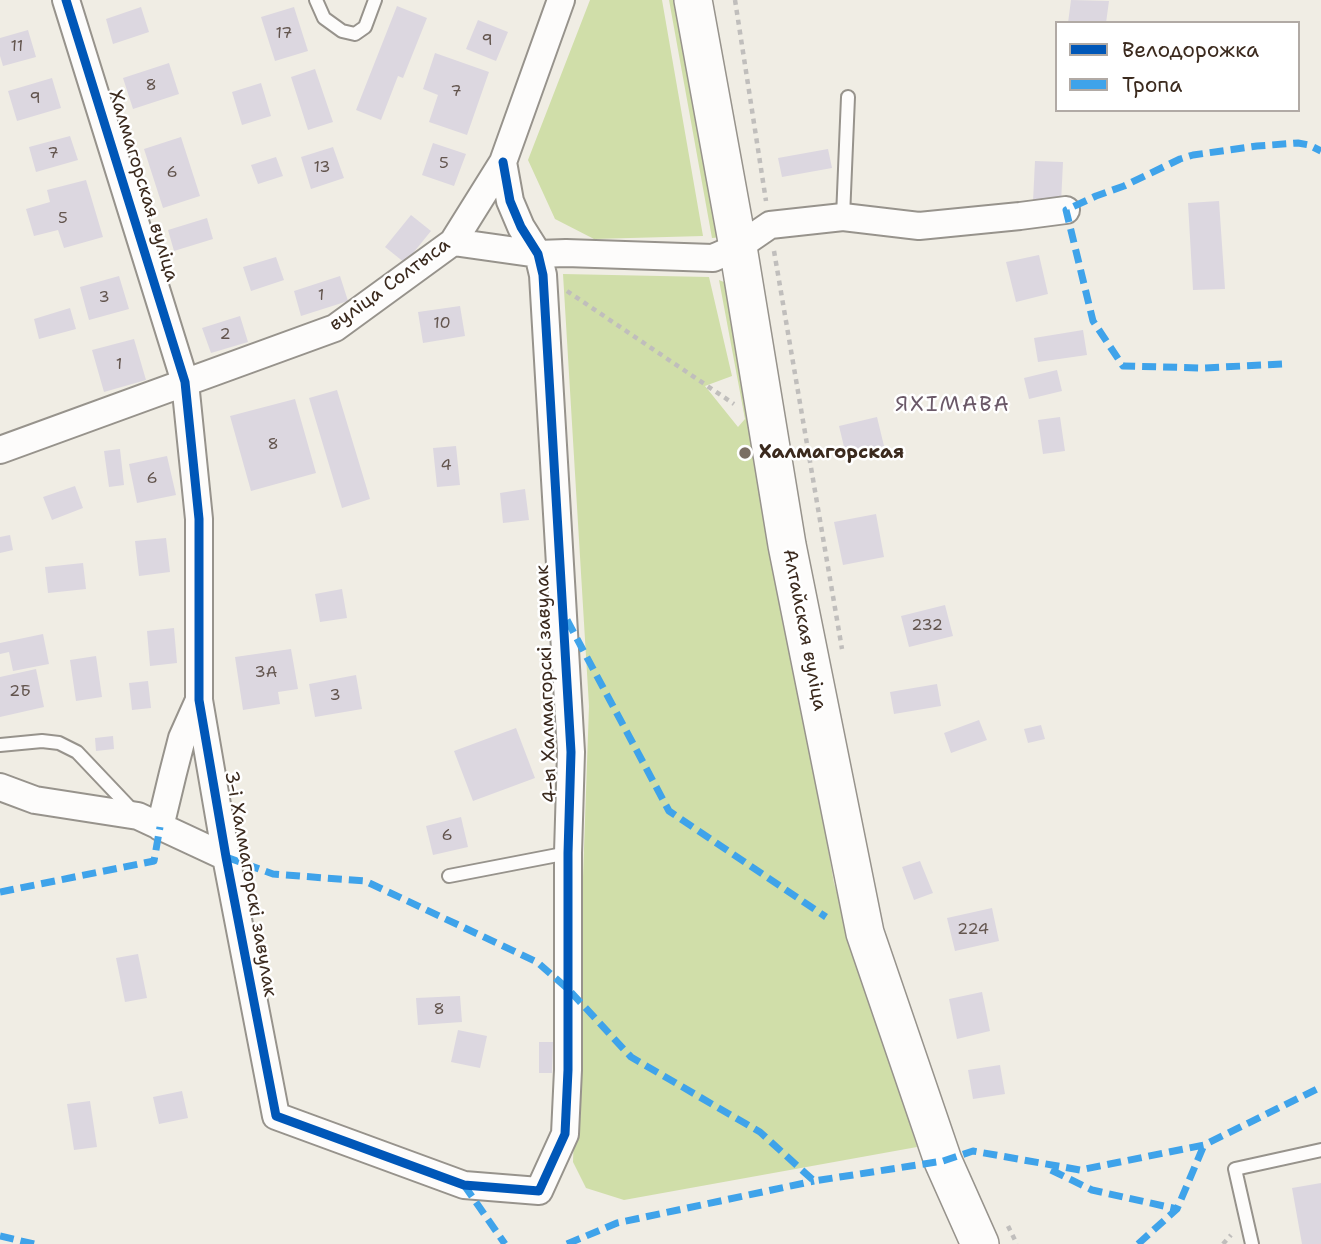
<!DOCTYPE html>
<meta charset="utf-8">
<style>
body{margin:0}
#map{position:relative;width:1321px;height:1244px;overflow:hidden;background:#f0ede4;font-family:"Shantell Sans",sans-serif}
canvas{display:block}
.legend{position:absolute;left:1055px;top:21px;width:245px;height:91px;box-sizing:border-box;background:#fff;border:2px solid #b1aaa5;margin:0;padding:9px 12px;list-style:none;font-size:21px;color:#3b2a1e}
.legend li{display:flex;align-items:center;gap:14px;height:35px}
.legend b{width:35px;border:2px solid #b1aaa5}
</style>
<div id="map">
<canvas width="1321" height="1244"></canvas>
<ul class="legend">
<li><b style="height:9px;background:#0057b8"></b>Велодорожка</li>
<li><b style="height:9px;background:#3fa3ea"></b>Тропа</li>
</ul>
</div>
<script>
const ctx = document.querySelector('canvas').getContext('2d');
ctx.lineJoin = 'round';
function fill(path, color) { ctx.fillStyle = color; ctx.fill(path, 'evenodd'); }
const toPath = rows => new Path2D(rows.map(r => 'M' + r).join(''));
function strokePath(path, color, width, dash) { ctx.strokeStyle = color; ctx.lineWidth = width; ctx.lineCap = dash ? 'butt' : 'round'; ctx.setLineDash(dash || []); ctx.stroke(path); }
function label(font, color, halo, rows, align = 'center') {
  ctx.font = font + ' "Shantell Sans",sans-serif'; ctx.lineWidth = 5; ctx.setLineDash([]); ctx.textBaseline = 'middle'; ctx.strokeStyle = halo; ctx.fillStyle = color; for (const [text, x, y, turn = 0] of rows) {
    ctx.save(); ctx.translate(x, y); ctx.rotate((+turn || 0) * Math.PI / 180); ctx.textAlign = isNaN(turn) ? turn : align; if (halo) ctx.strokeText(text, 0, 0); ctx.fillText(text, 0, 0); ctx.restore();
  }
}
const green = toPath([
 [590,0,662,0,703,236,594,239,555,219,528,160],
 [669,0,679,0,723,237,712,238],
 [563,274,709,277,732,376,705,386,738,427,745,419,719,280,731,285,834,883,917,1147,624,1200,586,1188,573,1162,589,706]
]);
const building = toPath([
 [1071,0,1109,1,1106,23,1068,23],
 [397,6,427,18,403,78,398,76,381,120,356,110],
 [141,7,149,32,113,44,106,19],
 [294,7,308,51,275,61,261,17],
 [478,20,508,32,496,61,466,49],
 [28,30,36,57,3,66,0,56,0,38],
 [435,53,489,72,467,135,429,122,438,95,423,89],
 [169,63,179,94,133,109,123,78],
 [315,69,333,122,308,130,291,77],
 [52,78,61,108,17,121,8,91],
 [261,83,271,116,242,125,232,92],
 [70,136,78,160,36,172,29,147],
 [181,137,200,196,163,208,144,149],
 [433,143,466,154,454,186,422,175],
 [333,147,344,178,311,189,301,157],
 [828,149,832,168,782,177,778,158],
 [276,157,283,176,258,184,251,165],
 [1035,161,1063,162,1061,203,1033,202],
 [86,180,103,237,64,248,58,230,34,236,26,209,50,202,47,190],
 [1219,201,1225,289,1193,290,1188,203],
 [411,215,431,231,405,263,385,247],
 [207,218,213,239,174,251,168,230],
 [1039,255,1048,294,1016,302,1006,262],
 [276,257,284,280,251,291,243,267],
 [119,276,129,309,89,320,80,287],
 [340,276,348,301,301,316,294,291],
 [460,306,465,336,423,343,418,312],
 [70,308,76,329,39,339,34,319],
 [240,316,248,342,211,353,202,328],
 [1083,330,1087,355,1038,362,1034,338],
 [134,339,146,380,104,392,92,350],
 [1057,370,1062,391,1029,399,1024,378],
 [337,390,370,499,342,508,309,398],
 [295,399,316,473,251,491,230,416],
 [877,417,884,446,846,455,839,426],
 [1060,417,1065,451,1043,454,1038,420],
 [456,446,460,485,437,487,433,448],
 [120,449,124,485,109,487,104,451],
 [167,456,176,495,137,503,129,464],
 [75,486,83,508,52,520,43,497],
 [525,489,529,520,503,523,500,493],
 [876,514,884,557,843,565,834,522],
 [10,535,13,550,0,553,0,537],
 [166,538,170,572,139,576,135,541],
 [83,563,86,589,48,593,45,567],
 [342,589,347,618,320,622,315,594],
 [945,605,953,636,909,647,901,616],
 [174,628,177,663,150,666,147,631],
 [43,634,49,664,13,671,9,652,0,654,0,643],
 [291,649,298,689,278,692,280,704,243,710,235,657],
 [96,656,102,697,76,701,70,660],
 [36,669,44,707,0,717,0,677],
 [356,675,362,709,315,717,309,684],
 [148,681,151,708,132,710,129,683],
 [937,684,941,706,894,714,890,692],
 [979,720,987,740,951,753,944,733],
 [1041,725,1045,739,1028,743,1024,729],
 [516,728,535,778,473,801,454,751],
 [113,736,114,749,96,751,95,738],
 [461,817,468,847,433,855,426,826],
 [920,861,933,893,914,900,902,867],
 [992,908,999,941,955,951,947,918],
 [138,954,147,998,125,1002,116,958],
 [982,992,990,1031,957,1039,949,999],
 [460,996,462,1022,418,1025,416,998],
 [458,1030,487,1036,480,1068,451,1062],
 [539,1042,553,1042,552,1073,539,1073],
 [1000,1065,1005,1094,973,1099,968,1070],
 [182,1091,188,1118,159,1124,153,1097],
 [90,1101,97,1147,74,1150,67,1104],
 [1321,1183,1321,1244,1302,1244,1292,1188]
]);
const path = toPath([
 [735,0,766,201],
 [774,251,842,649],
 [567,291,734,404],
 [1008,1226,1017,1244],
 [1223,1244,1231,1235]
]);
const service = toPath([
 [316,0,324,18,342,31,355,34,365,27,375,0],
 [843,217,848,97],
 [0,745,42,741,59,743,77,752,133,811],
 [449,876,568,853],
 [1252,1244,1235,1169,1321,1150]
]);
const minor = toPath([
 [66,0,185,382,199,519,199,700,226,857,276,1116,464,1185,539,1191,565,1134,568,1070,568,853,571,752,543,275,538,254,521,227,510,201,503,162],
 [453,242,538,254,566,253,713,258,738,247,770,225,843,217,919,226,1020,216,1066,210],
 [0,450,335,328,453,242,503,162,561,0],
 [0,787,35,800,138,816,226,857],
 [160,827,173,773,182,738,199,700]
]);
const secondary = toPath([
 [693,0,738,247,787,545,865,933,943,1161,980,1244]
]);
const quiet = toPath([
 [1282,364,1203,368,1123,366,1093,321,1066,210,1096,196,1124,186,1180,159,1193,155,1257,146,1298,143,1309,145,1321,151],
 [567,620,669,811,826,917],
 [226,857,273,874,365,881,537,962,569,990,631,1057,760,1132,814,1181,943,1161,973,1151,1080,1170,1204,1145,1321,1087],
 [0,892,154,861,160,827],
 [1051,1170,1092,1190,1177,1209],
 [464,1185,505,1244],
 [0,1236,34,1244],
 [567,1244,617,1223,814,1181],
 [1138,1244,1177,1209,1204,1145]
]);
const cycleway = toPath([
 [66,0,185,382,199,519,199,700,226,857,276,1116,464,1185,539,1191,565,1134,568,1070,568,853,571,752,543,275,538,254,521,227,510,201,503,162]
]);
const markers = [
 [745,453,7,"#7a6e63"]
];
const numberNames = [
 ["17",284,34],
 ["9",487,41],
 ["11",17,47],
 ["8",151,86],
 ["7",456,92],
 ["9",35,99],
 ["7",53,154],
 ["5",444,164],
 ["13",322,168],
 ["6",172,173],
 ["5",63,219],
 ["1",321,296],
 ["3",104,298],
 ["10",442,324],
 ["2",225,335],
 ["1",119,365],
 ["8",273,445],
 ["4",446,466],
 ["6",152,479],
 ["232",927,626],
 ["3А",266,673],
 ["2Б",20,692],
 ["3",335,696],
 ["6",447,836],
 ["224",973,930],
 ["8",439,1010]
];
const streetNames = [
 ["Халмагорская вуліца",143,186,73],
 ["вуліца Солтыса",390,285,-36],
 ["Алтайская вуліца",804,630,79],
 ["4-ы Халмагорскі завулак",547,684,-92],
 ["3-і Халмагорскі завулак",250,884,80]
];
const poiNames = [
 ["Халмагорская",759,453]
];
const neighbourhoodNames = [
 ["ЯХІМАВА",953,406]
];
fill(green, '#d0dea9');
fill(building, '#dcd7e0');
strokePath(service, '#97938c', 16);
strokePath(minor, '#97938c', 30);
strokePath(secondary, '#97938c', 40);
strokePath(path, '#c0bebc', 4.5, [5, 5]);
strokePath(service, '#fdfcfb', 12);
strokePath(minor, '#fdfcfb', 26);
strokePath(secondary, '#fdfcfb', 37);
strokePath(quiet, '#3fa3ea', 7, [14, 7]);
strokePath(cycleway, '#0057b8', 9);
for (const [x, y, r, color] of markers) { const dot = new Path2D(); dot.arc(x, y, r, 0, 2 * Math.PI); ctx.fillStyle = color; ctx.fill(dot); strokePath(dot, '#fff', 2.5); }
label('16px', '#63554e', null, numberNames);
label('19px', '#3b2a1e', '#fff', streetNames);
label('bold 19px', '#3b2a1e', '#fff', poiNames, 'left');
ctx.letterSpacing = '2px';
label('21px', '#6b5968', '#fff', neighbourhoodNames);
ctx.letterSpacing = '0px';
</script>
